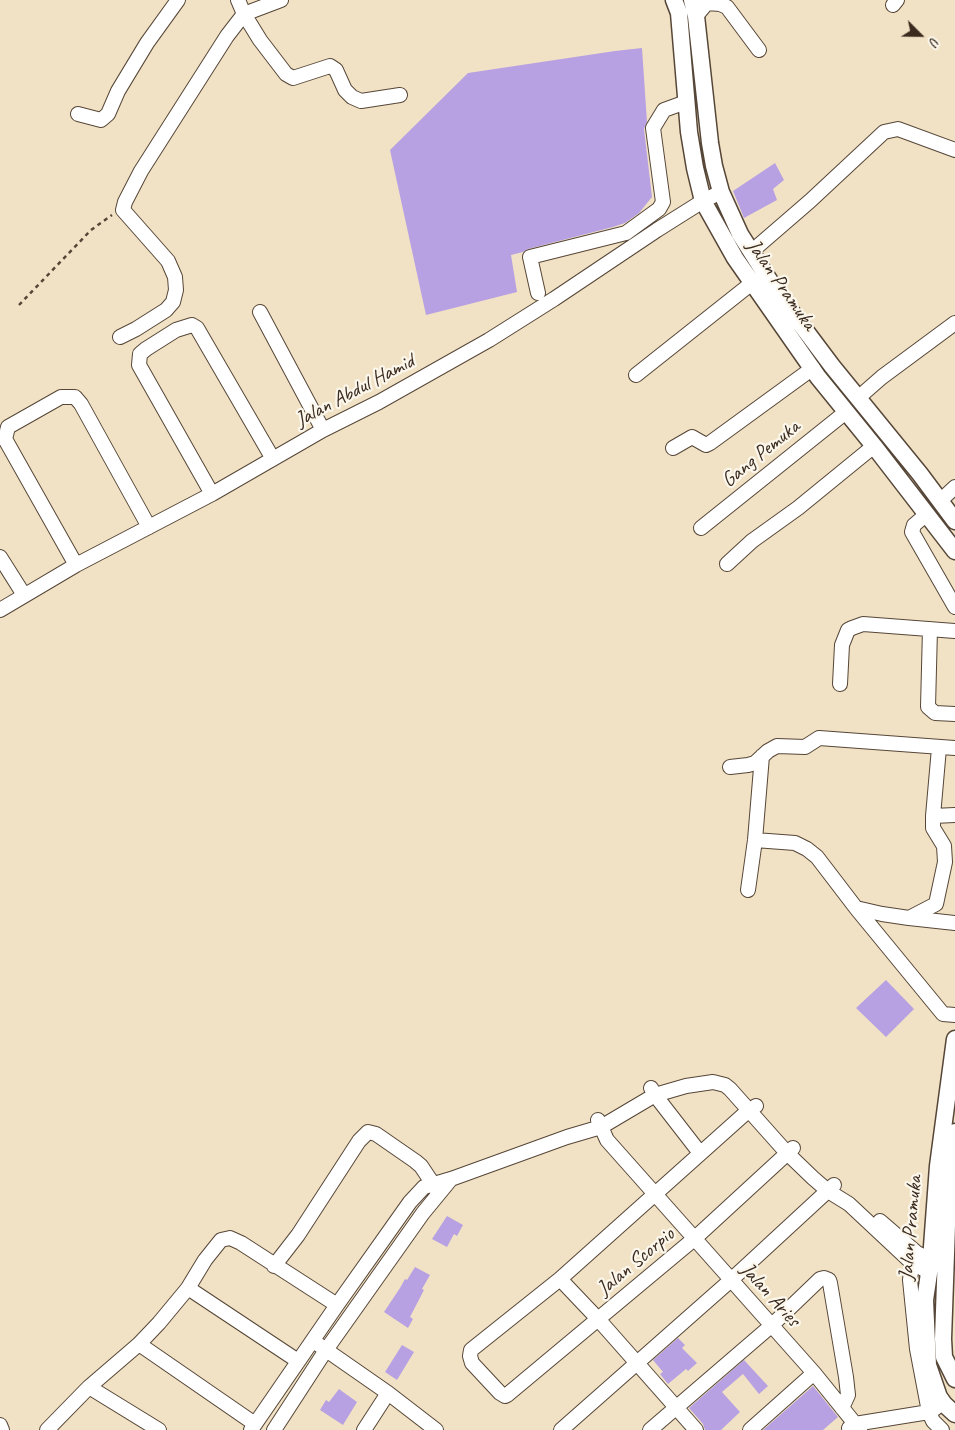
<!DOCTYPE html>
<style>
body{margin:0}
#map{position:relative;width:955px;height:1430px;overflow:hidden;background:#f1e2c5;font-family:Caveat,sans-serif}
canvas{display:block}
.north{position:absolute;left:895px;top:10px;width:50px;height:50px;-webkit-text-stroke:4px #fbf7ec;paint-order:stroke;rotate:113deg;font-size:14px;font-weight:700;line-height:20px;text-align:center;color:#3b2a1e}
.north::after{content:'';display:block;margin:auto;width:18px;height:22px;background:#3b2a1e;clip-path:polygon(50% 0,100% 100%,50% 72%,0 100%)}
</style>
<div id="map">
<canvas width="955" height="1430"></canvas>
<div class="north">U</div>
</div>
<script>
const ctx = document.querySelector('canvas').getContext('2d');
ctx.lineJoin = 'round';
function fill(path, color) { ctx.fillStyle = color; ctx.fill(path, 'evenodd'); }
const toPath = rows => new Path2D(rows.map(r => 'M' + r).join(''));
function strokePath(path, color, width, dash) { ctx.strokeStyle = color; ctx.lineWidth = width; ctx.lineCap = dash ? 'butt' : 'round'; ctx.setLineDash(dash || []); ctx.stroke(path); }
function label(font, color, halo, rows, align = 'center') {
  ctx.font = font + ' Caveat,sans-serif'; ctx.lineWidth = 4.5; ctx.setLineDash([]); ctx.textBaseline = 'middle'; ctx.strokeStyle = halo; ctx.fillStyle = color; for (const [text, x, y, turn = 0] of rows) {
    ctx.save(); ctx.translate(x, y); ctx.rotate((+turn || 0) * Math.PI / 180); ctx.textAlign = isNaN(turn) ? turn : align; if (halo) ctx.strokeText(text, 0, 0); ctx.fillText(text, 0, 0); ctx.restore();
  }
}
const building = toPath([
 [642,48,647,122,644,129,652,197,639,213,625,223,613,227,528,249,523,252,511,255,517,292,426,315,390,150,468,73,615,51],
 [775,163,784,180,773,189,777,200,744,218,733,191],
 [886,980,914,1009,886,1037,856,1008],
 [447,1216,463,1225,457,1236,454,1234,447,1247,432,1239],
 [415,1267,430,1275,422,1289,424,1290,410,1317,413,1319,408,1328,384,1312,400,1288,405,1279,407,1280],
 [678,1338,685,1345,682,1348,697,1363,688,1371,686,1369,668,1384,660,1374,663,1372,653,1360],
 [402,1345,414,1352,397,1380,385,1372],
 [744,1360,768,1386,759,1394,743,1374,722,1392,740,1412,721,1430,705,1430,703,1424,689,1408],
 [813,1386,838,1417,823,1430,763,1430],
 [339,1389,357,1402,343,1425,320,1410,326,1400,329,1402]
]);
const path = toPath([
 [19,305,91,230,112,215]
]);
const minor = toPath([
 [238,0,244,14,260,40,286,74,293,78,330,66,336,70,345,90,352,97,361,101,400,95],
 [893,5,897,0],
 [696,16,707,3,720,4,727,7,759,50],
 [78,114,101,120,108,114,118,91,147,43,178,0],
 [751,252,810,201,884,132,898,129,955,150],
 [538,293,530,257,626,233,659,209,663,202,653,128,664,110,686,102],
 [260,312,323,430],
 [120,337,136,329,166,310,173,302,176,290,175,277,168,261,123,210,125,202,141,171,227,36,244,14,281,0],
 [636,375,752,283],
 [858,398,882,377,955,323],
 [673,448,692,437,706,445,710,443,813,368],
 [212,494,139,365,140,354,146,349,176,330,192,325,197,328,273,459],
 [940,501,955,487],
 [927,514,914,525,912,532,955,607],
 [701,528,846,412],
 [0,557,24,595],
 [727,564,752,541,798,508,874,446],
 [76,565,5,439,8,427,61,397,75,397,81,404,149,527],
 [0,610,76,565,212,494,323,430,379,402,489,340,554,299,657,230,703,201,721,192],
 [930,629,928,707,935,713,955,714],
 [840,684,842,645,848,630,852,628,863,624,955,631],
 [939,748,933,816,955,815],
 [730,767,748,765,755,763,768,751,777,746,805,747,819,738,955,748],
 [755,840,795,843,807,849,817,857,856,908,943,1014,955,1015],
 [748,890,755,840,762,756],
 [856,908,882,914,909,918,936,904,945,862,944,846,933,828,933,816],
 [909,918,955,923],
 [651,1088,655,1095,700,1153],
 [756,1106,749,1110,560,1279,471,1350,470,1356,472,1363,500,1393,505,1396,507,1395,694,1239,793,1148],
 [598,1120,607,1140,814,1373,860,1430],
 [880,1221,917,1253,931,1260],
 [915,1256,912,1263,910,1280,917,1349,929,1412,933,1421,942,1430],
 [274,1266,298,1235,359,1141,368,1132,376,1134,415,1161,421,1166,437,1190],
 [560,1279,598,1319,696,1430],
 [188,1288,298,1361],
 [139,1344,255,1424],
 [319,1345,388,1393,436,1430],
 [89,1387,159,1430],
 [0,1425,2,1430],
 [849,1428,855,1424,929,1412,936,1408],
 [47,1430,89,1387,139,1344,159,1323,188,1288,205,1260,221,1240,230,1238,241,1243,337,1305],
 [251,1430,337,1305,410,1202,424,1187,451,1179,567,1137,601,1127,655,1095,686,1086,713,1082,725,1085,730,1089,787,1153,813,1178,828,1191,849,1204,912,1263,929,1272],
 [274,1430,326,1350,423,1213,451,1179],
 [364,1430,388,1393],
 [561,1430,731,1280,834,1185],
 [650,1430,771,1326,820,1279,824,1278,829,1280,830,1283,846,1377,848,1395,842,1408],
 [750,1430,814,1373]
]);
const major = toPath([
 [674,0,679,13,689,132,695,168,703,201,735,258,818,377,874,446,955,551],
 [692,0,696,16,710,143,714,166,721,192,740,234,778,294,832,366,920,474,955,521],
 [955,1039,938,1166,931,1260,925,1300,928,1365,939,1397,944,1404,955,1414],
 [955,1132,948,1197,943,1339,944,1357,955,1379]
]);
const streetNames = [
 ["Jalan Pramuka",781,285,55],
 ["Jalan Abdul Hamid",355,391,-28],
 ["Gang Pemuka",761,454,-39],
 ["Jalan Pramuka",911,1228,-85],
 ["Jalan Scorpio",636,1262,-40],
 ["Jalan Aries",770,1295,48]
];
fill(building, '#b7a1e2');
strokePath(minor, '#564637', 16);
strokePath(major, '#564637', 19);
strokePath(path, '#564637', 2.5, [4, 4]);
strokePath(minor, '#fff', 14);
strokePath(major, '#fff', 16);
label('21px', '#3b2a1e', '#fbf7ec', streetNames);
</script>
